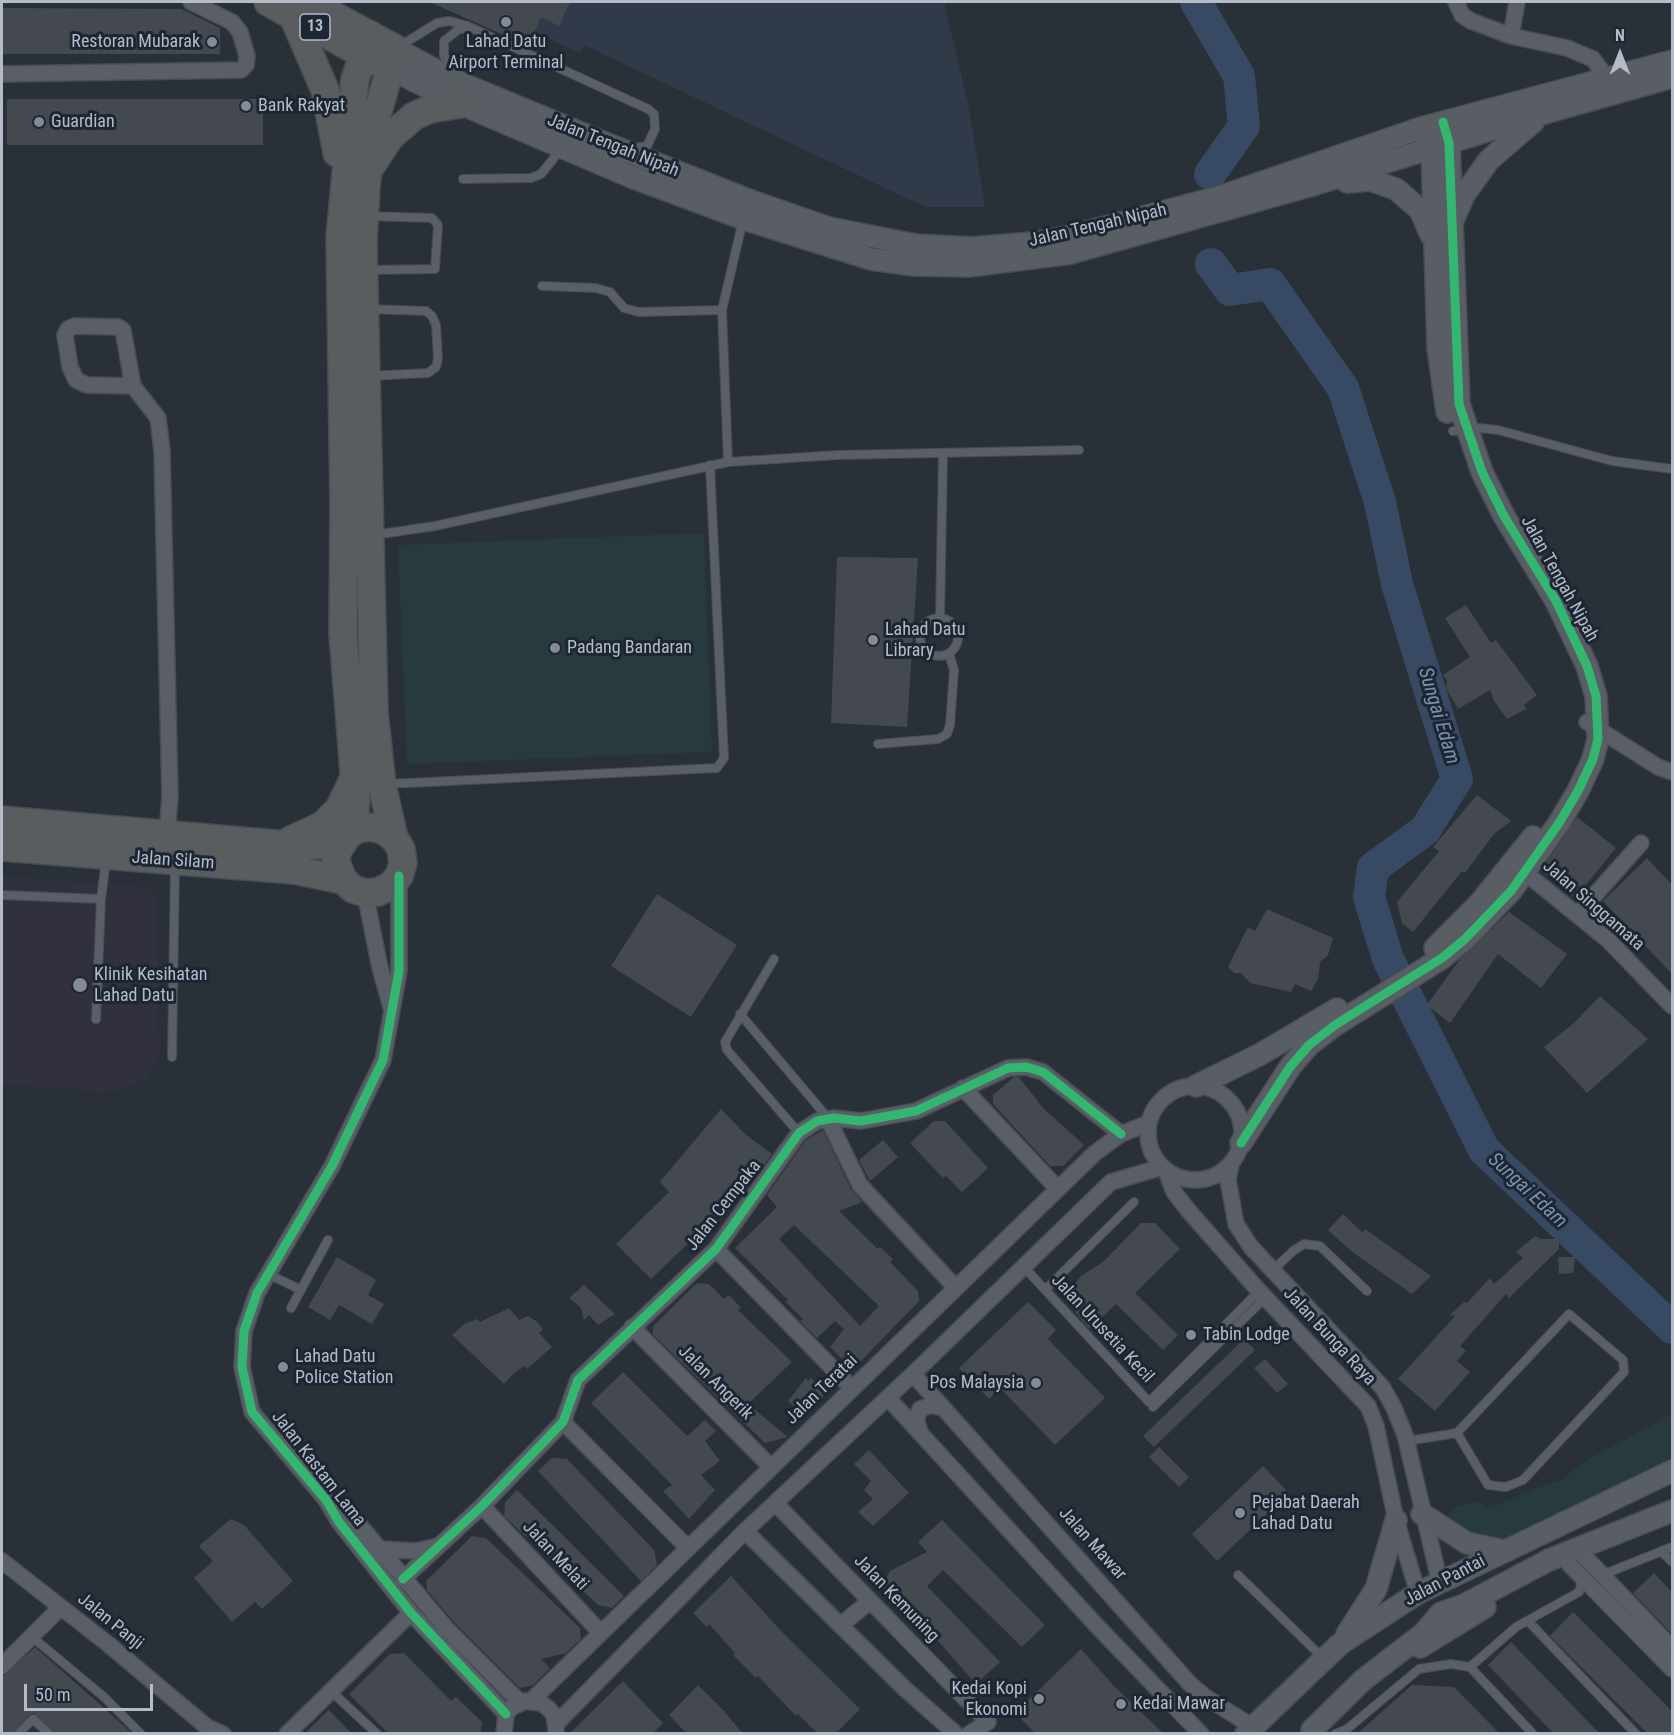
<!DOCTYPE html>
<style>
body{margin:0}
#map{position:relative;width:1674px;height:1735px;overflow:hidden;background:#2a3038;font-family:"Roboto Condensed",sans-serif}
canvas{display:block}
.frame{position:absolute;inset:0;border:3px solid #b4bcc9;pointer-events:none}
.north{position:absolute;left:1590px;top:24px;width:60px;height:60px;-webkit-text-stroke:4px #1d2633;paint-order:stroke;rotate:0deg;font-size:16px;font-weight:700;line-height:24px;text-align:center;color:#b4bcc9}
.north::after{content:'';display:block;margin:auto;width:21px;height:27px;background:#b4bcc9;clip-path:polygon(50% 0,100% 100%,50% 72%,0 100%)}
.scale{position:absolute;left:24px;top:1684px;width:129px;height:27px;box-sizing:border-box;border:3px solid #b4bcc9;border-top:0;padding-left:8px;font-size:18px;line-height:21px;white-space:nowrap;color:#b4bcc9;-webkit-text-stroke:4px #1d2633;paint-order:stroke}
</style>
<div id="map">
<canvas width="1674" height="1735"></canvas>
<div class="frame"></div>
<div class="north">N</div>
<div class="scale">50 m</div>
</div>
<script>
const ctx = document.querySelector('canvas').getContext('2d');
ctx.lineJoin = 'round';
function fill(path, color) { ctx.fillStyle = color; ctx.fill(path, 'evenodd'); }
const toPath = rows => new Path2D(rows.map(r => 'M' + r).join(''));
function strokePath(path, color, width, dash) { ctx.strokeStyle = color; ctx.lineWidth = width; ctx.lineCap = dash ? 'butt' : 'round'; ctx.setLineDash(dash || []); ctx.stroke(path); }
function label(font, color, halo, rows, align = 'center') {
  ctx.font = font + ' "Roboto Condensed",sans-serif'; ctx.lineWidth = 6; ctx.setLineDash([]); ctx.textBaseline = 'middle'; ctx.strokeStyle = halo; ctx.fillStyle = color; for (const [text, x, y, turn = 0] of rows) {
    ctx.save(); ctx.translate(x, y); ctx.rotate((+turn || 0) * Math.PI / 180); ctx.textAlign = isNaN(turn) ? turn : align; if (halo) ctx.strokeText(text, 0, 0); ctx.fillText(text, 0, 0); ctx.restore();
  }
}
const medical = toPath([
 [2,876,148,887,157,894,159,1060,147,1078,123,1090,102,1092,2,1084]
]);
const airport = toPath([
 [449,2,944,2,968,103,985,207,925,207,584,45,580,53,535,32,528,46,445,9]
]);
const green = toPath([
 [704,533,712,752,407,764,398,545],
 [1672,1414,1672,1466,1503,1546,1444,1524,1456,1506,1479,1502,1490,1508,1538,1487,1561,1481,1583,1462]
]);
const river = toPath([
 [1196,2,1239,76,1244,126,1210,174],
 [1211,264,1230,290,1270,284,1343,388,1380,502,1397,584,1457,779,1425,830,1373,868,1369,897,1388,959,1484,1150,1672,1328]
]);
const building = toPath([
 [430,2,570,2,559,26,541,17,528,46],
 [2,8,181,9,220,28,220,54,2,54],
 [7,99,263,99,263,145,7,145],
 [837,557,918,558,907,727,831,723],
 [1466,605,1491,643,1496,640,1537,695,1524,705,1526,709,1507,719,1494,701,1490,690,1458,709,1446,688,1447,680,1443,675,1470,657,1445,618],
 [1477,795,1511,821,1494,834,1465,873,1462,871,1413,932,1402,923,1397,902,1439,851,1433,847],
 [1577,817,1616,848,1575,898,1541,871],
 [1647,858,1672,885,1672,974,1603,901],
 [657,894,737,945,691,1017,611,966],
 [1267,909,1333,938,1328,955,1320,962,1318,979,1311,991,1295,984,1291,992,1250,983,1241,973,1234,973,1228,967,1248,927,1255,931],
 [1509,912,1567,954,1541,988,1498,954,1450,1023,1427,1005,1460,959],
 [1600,996,1648,1039,1587,1093,1544,1047,1574,1023],
 [1014,1077,1019,1077,1043,1108,1084,1145,1063,1166,1050,1166,993,1104,993,1095],
 [721,1109,746,1135,772,1154,757,1174,756,1172,707,1225,651,1279,616,1244,669,1192,660,1182],
 [934,1121,945,1121,988,1168,962,1192,946,1176,943,1178,910,1143],
 [823,1130,851,1189,862,1202,839,1211,878,1249,880,1247,893,1259,890,1262,918,1291,919,1301,861,1361,846,1363,830,1347,844,1329,835,1321,817,1338,800,1321,803,1319,786,1302,788,1300,735,1248,777,1207,767,1195,806,1140],
 [794,1225,879,1306,860,1326,779,1239],
 [883,1140,898,1157,870,1181,859,1160],
 [1343,1214,1363,1233,1365,1229,1431,1276,1412,1294,1351,1251,1328,1230],
 [1141,1223,1155,1223,1180,1249,1135,1293,1178,1335,1163,1350,1116,1304,1089,1329,1064,1298,1081,1276,1103,1262],
 [1535,1236,1541,1239,1559,1239,1559,1249,1509,1298,1506,1294,1460,1346,1466,1351,1457,1361,1470,1372,1435,1411,1398,1379,1455,1316,1450,1315,1464,1302,1467,1303,1490,1278,1494,1284,1523,1258,1516,1252],
 [337,1257,376,1280,368,1295,384,1304,372,1324,339,1305,330,1320,308,1307],
 [1558,1257,1575,1257,1573,1273,1559,1274],
 [697,1283,709,1284,724,1299,729,1295,741,1308,738,1310,792,1362,748,1404,788,1437,765,1443,653,1335,653,1326],
 [584,1285,615,1314,598,1325,589,1315,584,1320,581,1308,569,1298],
 [1028,1302,1056,1330,1048,1339,1105,1398,1055,1445,1000,1388,989,1399,959,1368],
 [509,1308,519,1320,528,1316,536,1321,543,1329,539,1333,552,1347,527,1369,524,1366,512,1375,504,1384,452,1335,464,1324,477,1319,480,1322],
 [1244,1339,1255,1350,1154,1447,1143,1436],
 [1265,1359,1288,1384,1277,1393,1254,1368],
 [623,1372,687,1436,705,1420,716,1431,705,1441,720,1461,701,1475,715,1490,689,1519,663,1491,672,1485,591,1403],
 [806,1378,808,1381,811,1378,822,1389,823,1398,804,1416,788,1401],
 [1159,1447,1189,1477,1179,1487,1149,1457],
 [869,1450,909,1493,873,1526,858,1512,873,1499,864,1490,871,1481,854,1464],
 [552,1458,567,1459,654,1550,657,1565,641,1581,538,1471],
 [1263,1466,1289,1493,1217,1561,1192,1534],
 [517,1490,624,1596,612,1608,598,1605,504,1516,505,1502],
 [231,1519,244,1525,293,1581,262,1609,255,1602,232,1622,194,1578,213,1561,199,1546],
 [942,1520,1045,1625,1022,1647,943,1570,927,1586,1000,1662,976,1684,938,1641,881,1587,890,1571,927,1552,918,1542],
 [472,1536,486,1538,580,1628,581,1639,566,1653,541,1659,550,1668,533,1685,520,1688,453,1621,427,1590,426,1581],
 [1654,1573,1672,1592,1672,1634,1633,1593],
 [731,1576,782,1632,860,1709,835,1734,818,1734,798,1714,796,1716,758,1676,756,1678,733,1655,735,1653,709,1624,707,1627,693,1613],
 [1573,1612,1672,1711,1672,1734,1648,1734,1550,1636],
 [1511,1642,1600,1734,1554,1734,1488,1665],
 [35,1647,123,1725,132,1734,55,1734,34,1713,29,1715,12,1734,2,1734,2,1677],
 [1081,1649,1114,1686,1164,1734,1036,1734,1015,1713],
 [404,1653,451,1701,456,1697,482,1722,480,1734,389,1734,349,1694,390,1654],
 [623,1681,663,1723,652,1734,569,1734],
 [698,1685,725,1712,743,1734,687,1734,669,1715],
 [1412,1685,1454,1687,1500,1734,1357,1734],
 [329,1710,352,1734,304,1734]
]);
const lane = toPath([
 [400,46,437,23,449,21,468,26],
 [457,73,444,56,444,41,459,29,472,28,648,109,654,114,655,129,647,146,635,148],
 [463,179,531,178,541,174,562,148],
 [368,216,432,218,438,225,435,269,368,270],
 [542,286,596,288,610,292,624,308,639,312,722,310],
 [369,309,426,311,432,316,436,325,438,359,436,367,428,373,369,376],
 [1453,431,1479,428,1498,430,1612,461,1672,469],
 [728,462,722,310,743,220],
 [374,535,435,526,728,462,838,455,1079,450],
 [940,617,943,453],
 '920 637a19 19 0 1 1 38 0a19 19 0 1 1-38 0Z',
 [878,744,938,739,947,734,950,725,954,670,949,654],
 [387,784,717,768,724,758,710,465],
 [2,895,101,899],
 [774,959,725,1042,727,1050,799,1133],
 [740,1014,828,1118],
 [96,1019,101,899,106,860],
 [172,1057,175,866],
 [1024,1267,1149,1402,1259,1291],
 [1272,1271,1293,1251,1304,1244,1320,1246,1367,1291],
 [268,1274,299,1289],
 [1045,1290,1134,1202],
 [291,1308,328,1240],
 [1153,1407,1265,1298],
 [1407,1441,1457,1433,1569,1314,1623,1360,1624,1372,1523,1480,1506,1487,1488,1485,1457,1433],
 [1661,1551,1672,1562],
 [1238,1575,1323,1658],
 [1602,1575,1672,1547],
 [1528,1621,1636,1734],
 [31,1636,104,1697,141,1734],
 [1470,1667,1516,1627,1579,1592,1582,1580],
 [332,1692,377,1734],
 [18,1734,33,1719,49,1734],
 [1335,1734,1347,1729,1419,1669,1451,1664,1470,1667,1533,1734]
]);
const street = toPath([
 [1456,2,1462,15,1471,21,1511,36,1567,48,1593,59,1607,78],
 [1511,36,1517,2],
 [2,74,241,70,246,65,247,56,240,32,232,22,191,2],
 [133,386,87,385,76,380,70,367,65,335,68,329,75,326,118,327,123,330,133,386,158,418,162,451,170,796,167,835],
 [1587,722,1658,767,1672,772],
 [1517,866,1608,940,1672,1006],
 [399,876,399,971,383,1060,332,1166,257,1293,244,1331,242,1367,252,1412,326,1500,339,1522,411,1613,506,1714],
 [365,893,380,968,391,1007],
 [1578,914,1641,843],
 '1148 1133a47 47 0 1 1 94 0a47 47 0 1 1-94 0Z',
 [963,1088,1058,1189],
 [828,1119,860,1185,956,1288],
 [1231,1165,1228,1180,1236,1224,1251,1247,1383,1388,1394,1408,1405,1435,1440,1583],
 [1166,1171,1174,1192,1188,1210,1259,1291,1368,1406,1376,1426,1396,1520,1418,1593],
 [716,1249,852,1388],
 [632,1327,771,1467],
 [913,1374,1190,1684,1204,1696,1253,1727],
 [888,1398,1097,1626,1201,1734],
 [563,1422,687,1547],
 [920,1432,916,1419,920,1409,932,1405,943,1408],
 [329,1502,352,1516,446,1628,520,1702],
 [776,1504,988,1722,969,1734],
 [482,1506,600,1632],
 [745,1531,904,1688,956,1734],
 [379,1549,416,1551,438,1546],
 [1585,1557,1672,1648],
 [2,1561,108,1644,207,1727,223,1734],
 [1569,1564,1672,1669],
 [403,1579,482,1506,563,1422,578,1380,716,1249,799,1133,817,1121,834,1118,861,1121,916,1111,1008,1068,1026,1067,1043,1072,1121,1134],
 [841,1625,870,1601],
 [2,1666,61,1607],
 [532,1700,1095,1153,1121,1134,1149,1123],
 [556,1724,745,1531,913,1374,1111,1182,1162,1167],
 [287,1734,411,1613],
 [504,1734,506,1714,512,1707,526,1701,541,1703,548,1708,554,1715,556,1731]
]);
const secondary = toPath([
 [396,49,458,82,610,145,751,201,829,228,916,245,972,248,1032,243,1071,236,1219,197,1421,128,1672,61],
 [389,68,461,104,634,178,744,219,871,259,914,265,969,266,1071,253,1309,186,1548,112,1672,77],
 [1426,136,1432,147,1438,348,1447,412],
 [1347,182,1370,180,1396,189,1420,210,1431,235],
 [1453,220,1464,195,1489,160,1533,122],
 [1435,948,1479,904,1533,837],
 [1196,1086,1259,1055,1337,1009],
 [1241,1143,1290,1067,1309,1045,1335,1025,1442,958,1465,939,1511,891,1559,823,1578,791,1593,759,1598,739,1596,696,1587,666,1556,601,1504,516,1482,472,1459,404,1449,143,1445,131],
 [1422,1514,1467,1543,1504,1551],
 [1347,1634,1376,1589,1396,1520],
 [1420,1647,1485,1607],
 [1312,1730,1363,1680,1424,1633,1441,1613,1464,1605,1549,1560,1672,1511],
 [1246,1734,1340,1644,1418,1593,1672,1471]
]);
const highway = toPath([
 [268,2,377,62],
 [308,2,396,49,374,125,366,186,363,243,374,712,382,785,394,838,401,849,403,863,399,876,390,886,378,892,365,893,353,889,343,880,336,862,337,852,347,836,357,829,370,827,383,830,394,838],
 [293,16,325,90,337,153],
 [371,166,390,137,414,116,430,109,461,104],
 [2,820,298,846,341,843],
 [347,836,355,812,356,797,343,634,344,504,340,237,355,79,371,35],
 [291,840,323,825,339,809,352,782],
 [2,847,294,870,343,880]
]);
const cycleway = toPath([
 [399,876,399,971,383,1060,332,1166,257,1293,244,1331,242,1367,252,1412,326,1500,339,1522,411,1613,506,1714],
 [1241,1143,1290,1067,1309,1045,1335,1025,1442,958,1465,939,1511,891,1559,823,1578,791,1593,759,1598,739,1596,696,1587,666,1556,601,1504,516,1482,472,1459,404,1449,143,1443,122],
 [403,1579,482,1506,563,1422,578,1380,716,1249,799,1133,817,1121,834,1118,861,1121,916,1111,1008,1068,1026,1067,1043,1072,1121,1134]
]);
const markers = [
 [506,22,6,"#848b96"],
 [212,42,6,"#848b96"],
 [246,106,6,"#848b96"],
 [39,122,6,"#848b96"],
 [873,640,6,"#848b96"],
 [555,648,6,"#848b96"],
 [80,985,8,"#848b96"],
 [1191,1335,6,"#848b96"],
 [283,1367,6,"#848b96"],
 [1036,1383,6,"#848b96"],
 [1240,1513,6,"#848b96"],
 [1039,1699,6,"#848b96"],
 [1121,1704,6,"#848b96"]
];
const shields = [
 [315,27,30]
];
const shieldNames = [
 ["13",315,27]
];
const poiNames = [
 ["Restoran Mubarak",200,42,"right"],
 ["Lahad Datu",506,42,"center"],
 ["Airport Terminal",506,63,"center"],
 ["Bank Rakyat",258,106],
 ["Guardian",51,122],
 ["Lahad Datu",885,630],
 ["Library",885,651],
 ["Padang Bandaran",567,648],
 ["Klinik Kesihatan",94,975],
 ["Lahad Datu",94,996],
 ["Tabin Lodge",1203,1335],
 ["Lahad Datu",295,1357],
 ["Police Station",295,1378],
 ["Pos Malaysia",1024,1383,"right"],
 ["Pejabat Daerah",1252,1503],
 ["Lahad Datu",1252,1524],
 ["Kedai Kopi",1027,1689,"right"],
 ["Ekonomi",1027,1710,"right"],
 ["Kedai Mawar",1133,1704]
];
const streetNames = [
 ["Jalan Tengah Nipah",613,146,22],
 ["Jalan Tengah Nipah",1098,226,-13],
 ["Jalan Tengah Nipah",1559,579,61],
 ["Jalan Silam",173,861,4],
 ["Jalan Singgamata",1593,906,41],
 ["Jalan Cempaka",724,1206,-52],
 ["Jalan Urusetia Kecil",1102,1329,47],
 ["Jalan Bunga Raya",1329,1337,47],
 ["Jalan Angerik",715,1383,45],
 ["Jalan Teratai",822,1390,-44],
 ["Jalan Kastam Lama",318,1469,52],
 ["Jalan Mawar",1092,1544,48],
 ["Jalan Melati",555,1556,47],
 ["Jalan Pantai",1445,1581,-28],
 ["Jalan Kemuning",896,1599,46],
 ["Jalan Panji",110,1622,39]
];
const waterNames = [
 ["Sungai Edam",1438,716,73],
 ["Sungai Edam",1527,1191,43]
];
fill(medical, '#31303e');
fill(airport, '#313a48');
fill(green, '#273a3e');
strokePath(river, '#384963', 32);
fill(building, '#444950');
strokePath(lane, '#484c53', 10);
strokePath(street, '#484c53', 18);
strokePath(secondary, '#484c53', 24);
strokePath(highway, '#474c53', 30);
strokePath(lane, '#5a5e66', 8);
strokePath(street, '#5a5e66', 15);
strokePath(secondary, '#595d64', 21);
strokePath(highway, '#5a5d60', 27);
strokePath(cycleway, '#33b770', 9);
for (const [x, y, r, color] of markers) { const dot = new Path2D(); dot.arc(x, y, r, 0, 2 * Math.PI); ctx.fillStyle = color; ctx.fill(dot); strokePath(dot, '#1d2633', 2); }
for (const [x, y, w] of shields) { const box = new Path2D(); box.roundRect(x - w / 2, y - 13, w, 26, 4.5); ctx.fillStyle = '#1d2633'; ctx.fill(box); strokePath(box, '#b4bcc9', 1.5); }
label('bold 16px', '#b4bcc9', null, shieldNames);
label('18px', '#b4bcc9', '#1d2633', poiNames, 'left');
label('18px', '#b4bcc9', '#1d2633', streetNames);
label('italic 20px', '#7c92b1', '#1d2633', waterNames);
</script>
